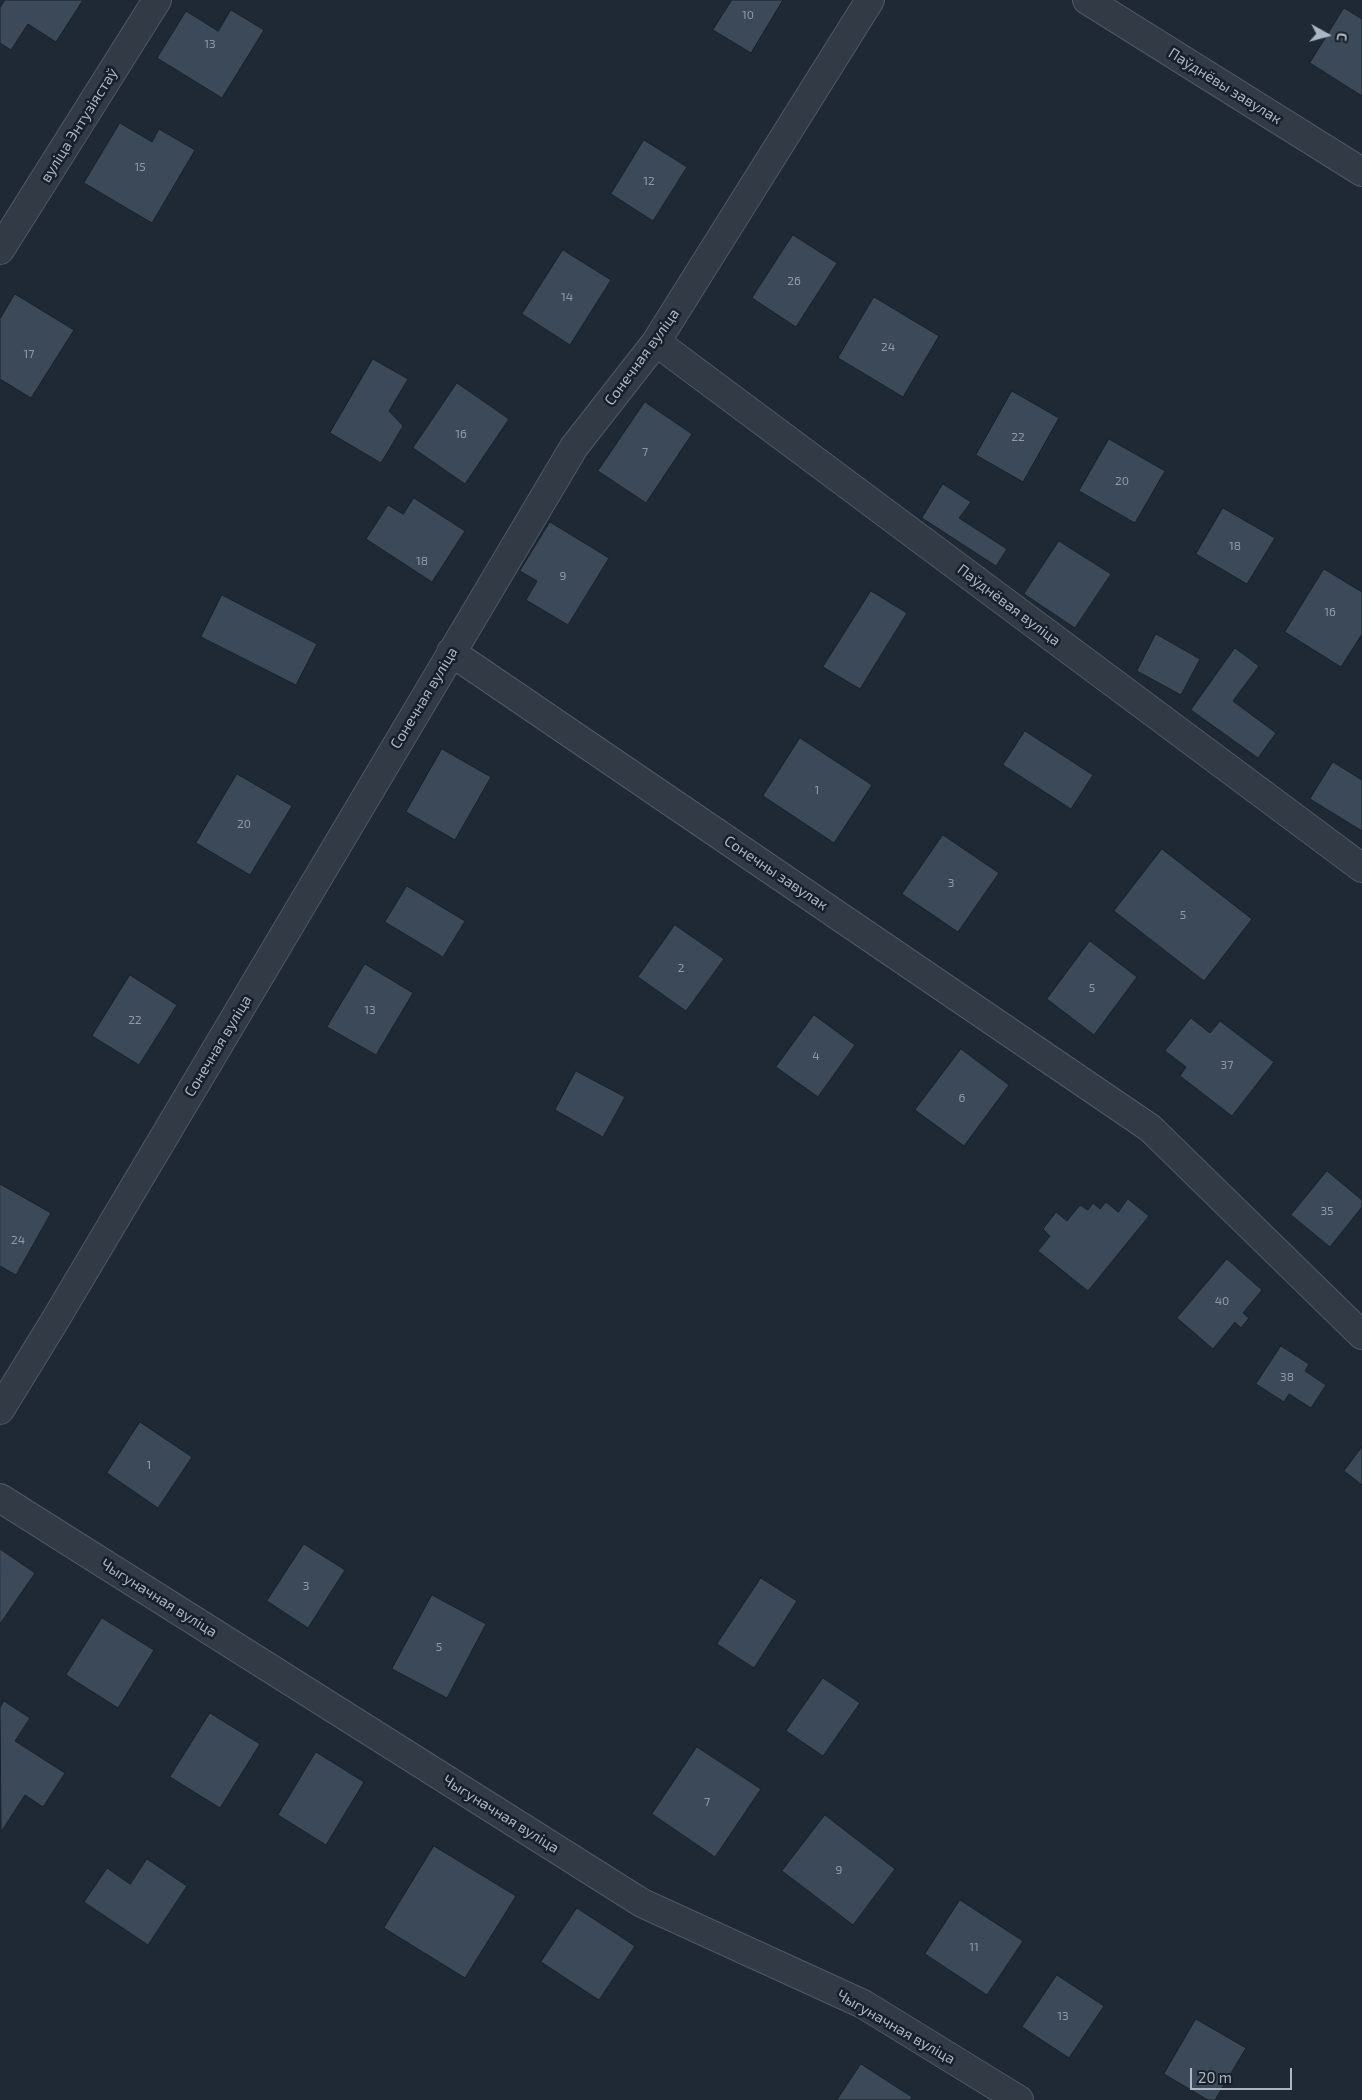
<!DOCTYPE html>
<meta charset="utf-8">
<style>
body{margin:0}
#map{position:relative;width:1362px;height:2100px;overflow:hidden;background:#1e2935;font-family:"Exo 2",sans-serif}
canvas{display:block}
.north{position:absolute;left:1302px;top:10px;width:50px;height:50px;-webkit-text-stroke:4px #17202a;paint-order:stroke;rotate:97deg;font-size:14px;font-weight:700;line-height:20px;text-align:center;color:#abb5c3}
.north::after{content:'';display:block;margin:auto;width:18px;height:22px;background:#abb5c3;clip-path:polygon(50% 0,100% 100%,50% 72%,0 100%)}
.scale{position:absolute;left:1190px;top:2068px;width:102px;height:22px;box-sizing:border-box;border:2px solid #abb5c3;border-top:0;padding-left:6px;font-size:15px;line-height:18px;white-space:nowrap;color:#abb5c3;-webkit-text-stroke:4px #17202a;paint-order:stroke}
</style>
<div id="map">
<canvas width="1362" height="2100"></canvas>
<div class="north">С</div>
<div class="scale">20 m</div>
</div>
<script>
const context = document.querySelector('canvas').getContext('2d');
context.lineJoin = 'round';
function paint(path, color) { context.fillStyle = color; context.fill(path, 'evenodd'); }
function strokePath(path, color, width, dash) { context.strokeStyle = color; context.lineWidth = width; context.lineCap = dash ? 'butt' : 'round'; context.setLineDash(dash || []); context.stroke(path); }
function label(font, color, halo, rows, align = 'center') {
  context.font = font + ' "Exo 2",sans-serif'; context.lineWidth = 5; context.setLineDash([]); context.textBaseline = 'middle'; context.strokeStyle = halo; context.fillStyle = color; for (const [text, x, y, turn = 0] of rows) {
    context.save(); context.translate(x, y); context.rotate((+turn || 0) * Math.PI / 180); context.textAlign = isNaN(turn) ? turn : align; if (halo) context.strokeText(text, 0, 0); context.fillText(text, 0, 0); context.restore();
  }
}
const building = new Path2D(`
 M5 0H83L56 42 28 24 11 50 0 43V8Z
 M732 0H783L751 53 713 30Z
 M1344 8 1362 19V96L1310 63Z
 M231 10 264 30 222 98 157 58 186 11 218 31Z
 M120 123 152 142 159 129 195 150 152 223 84 183Z
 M644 140 687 167 653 221 611 194Z
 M793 235 837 263 796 327 752 298Z
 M563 250 611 280 570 345 522 314Z
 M15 294 74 330 31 398 0 379V319Z
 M874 297 939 336 903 397 838 358Z
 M373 359 408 379 389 411 403 426 381 463 330 433Z
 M457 383 509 419 465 484 413 448Z
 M1012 391 1059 418 1023 482 976 455Z
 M645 402 692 434 646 503 598 471Z
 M1109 439 1165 471 1135 523 1079 491Z
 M943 484 971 502 959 518 1007 549 996 566 922 518Z
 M414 498 465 531 432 582 366 539 388 505 403 514Z
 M1223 508 1275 538 1247 584 1196 554Z
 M550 522 609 558 568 625 526 600 537 581 520 571Z
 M1059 541 1111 574 1075 628 1024 594Z
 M1324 569 1362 592V634L1341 667 1285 632Z
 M871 591 907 613 860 689 823 667Z
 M222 595 317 644 296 685 201 637Z
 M1156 634 1200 659 1181 695 1137 671Z
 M1235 648 1259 666 1233 701 1276 733 1258 758 1191 710Z
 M1025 731 1093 775 1071 809 1003 765Z
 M800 738 872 785 834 843 763 796Z
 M442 749 491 777 455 840 406 812Z
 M1333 762 1362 780V831L1310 799Z
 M237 774 292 806 250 875 196 843Z
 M943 835 999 873 958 932 902 894Z
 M1162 849 1252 919 1204 981 1114 911Z
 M407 886 465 921 443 957 385 922Z
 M675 925 724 959 686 1011 638 977Z
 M1090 941 1137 977 1094 1035 1047 999Z
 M365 964 413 993 376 1055 327 1027Z
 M130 975 177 1005 139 1065 92 1036Z
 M814 1015 855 1045 818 1097 776 1067Z
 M1191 1018 1210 1033 1220 1021 1274 1062 1232 1116 1180 1076 1186 1067 1165 1051Z
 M961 1049 1009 1085 964 1146 915 1110Z
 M576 1071 625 1097 603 1137 555 1110Z
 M1327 1171 1362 1200V1207L1330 1247 1291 1215Z
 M0 1184 51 1213 16 1275 0 1266Z
 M1128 1199 1149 1216 1088 1291 1038 1251 1050 1236 1043 1229 1056 1212 1067 1221 1080 1205 1088 1210 1093 1203 1100 1209 1106 1202 1118 1212Z
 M1227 1259 1262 1290 1243 1313 1249 1318 1241 1328 1235 1322 1213 1349 1177 1318Z
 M1281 1346 1309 1364 1305 1371 1326 1385 1311 1408 1289 1394 1284 1402 1256 1384Z
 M140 1422 192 1457 158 1508 107 1473Z
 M1362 1447V1485L1344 1471Z
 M304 1544 345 1570 308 1628 267 1601Z
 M0 1549 35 1573 0 1624Z
 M761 1578 797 1601 754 1668 717 1644Z
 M432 1595 486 1624 447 1698 392 1669Z
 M102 1618 154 1650 118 1708 66 1675Z
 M823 1678 860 1703 823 1756 786 1731Z
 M4 1701 30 1718 15 1741 65 1773 43 1807 25 1795 1 1832 0 1708Z
 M210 1713 260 1744 220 1808 170 1777Z
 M697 1747 761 1789 715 1857 652 1814Z
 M316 1752 364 1782 326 1845 278 1815Z
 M825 1815 895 1869 853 1925 782 1871Z
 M434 1846 516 1896 465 1978 384 1928Z
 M147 1859 187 1886 148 1945 84 1902 107 1868 130 1884Z
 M960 1900 1023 1941 987 1995 925 1954Z
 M577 1908 635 1946 599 2000 541 1962Z
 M1057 1975 1104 2006 1069 2058 1022 2027Z
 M1196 2019 1246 2048 1215 2100H1208L1164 2074Z
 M861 2064 912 2097 910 2100H837Z`);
const minor = new Path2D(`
 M1087 0 1362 172
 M0 250 157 0
 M656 342 1362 868
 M451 652 1150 1128 1362 1335
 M0 1410 54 1322 574 447 656 342 870 0
 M0 1498 642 1903 863 2004 1019 2100`);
const numberNames = [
 ["10",748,15],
 ["13",210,44],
 ["15",140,167],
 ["12",649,181],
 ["26",794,281],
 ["14",567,297],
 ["24",888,347],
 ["17",29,354],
 ["16",461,434],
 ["22",1018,437],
 ["7",645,452],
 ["20",1122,481],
 ["18",1235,546],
 ["18",422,561],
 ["9",563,576],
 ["16",1330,612],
 ["1",817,790],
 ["20",244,824],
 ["3",951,883],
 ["5",1183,915],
 ["2",681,968],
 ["5",1092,988],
 ["13",370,1010],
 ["22",135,1020],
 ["4",816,1056],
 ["37",1227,1065],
 ["6",962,1098],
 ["35",1327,1211],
 ["24",18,1240],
 ["40",1222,1301],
 ["38",1287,1377],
 ["1",149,1465],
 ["3",306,1586],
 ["5",439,1647],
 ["7",707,1802],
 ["9",839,1870],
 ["11",974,1947],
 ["13",1063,2016]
];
const streetNames = [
 ["Паўднёвы завулак",1225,86,32],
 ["вуліца Энтузіястаў",79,125,-58],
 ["Сонечная вуліца",642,357,-54],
 ["Паўднёвая вуліца",1009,605,37],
 ["Сонечная вуліца",424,698,-59],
 ["Сонечны завулак",776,873,34],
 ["Сонечная вуліца",218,1046,-59],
 ["Чыгуначная вуліца",159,1598,32],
 ["Чыгуначная вуліца",501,1814,32],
 ["Чыгуначная вуліца",896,2027,30]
];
paint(building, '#3c4958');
strokePath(building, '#19222c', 1);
strokePath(minor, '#4f5864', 30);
strokePath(minor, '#323a46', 28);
label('12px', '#8f9aa8', null, numberNames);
label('15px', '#abb5c3', '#17202a', streetNames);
</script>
